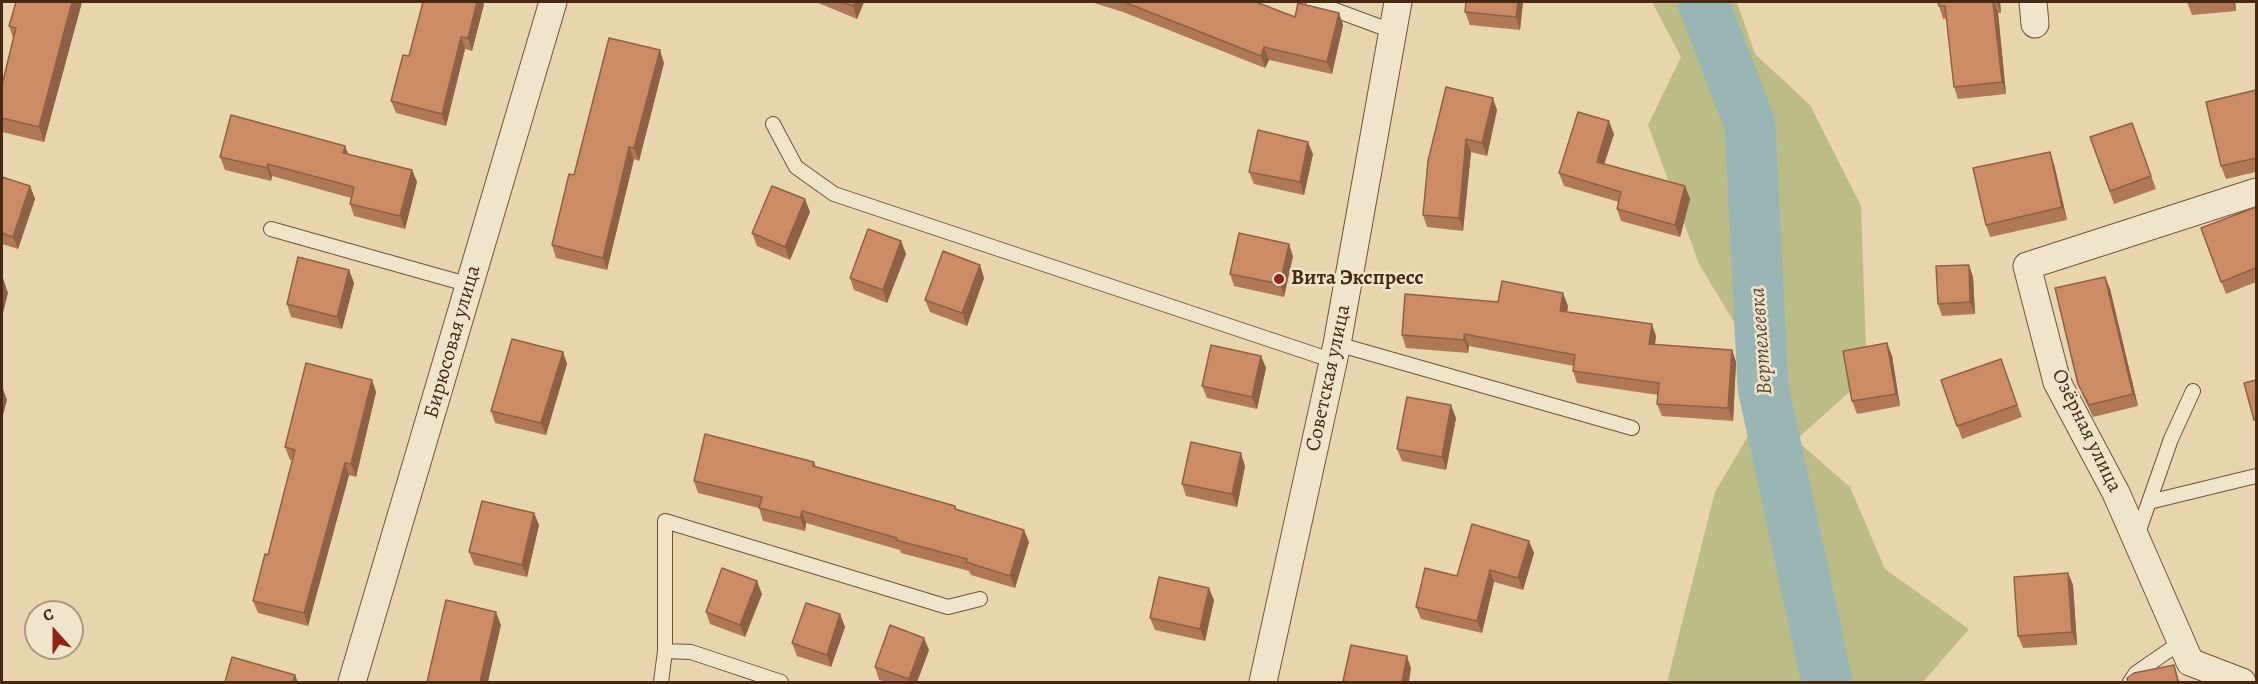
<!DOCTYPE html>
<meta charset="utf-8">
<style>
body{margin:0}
#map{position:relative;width:2258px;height:684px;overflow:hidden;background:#e8d5ae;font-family:Alegreya,serif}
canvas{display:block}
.frame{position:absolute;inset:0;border:3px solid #472812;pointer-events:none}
.north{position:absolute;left:24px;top:600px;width:60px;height:60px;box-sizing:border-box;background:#f0e4ca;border:2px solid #ac9980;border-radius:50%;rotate:339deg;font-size:16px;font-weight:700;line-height:24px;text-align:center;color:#472812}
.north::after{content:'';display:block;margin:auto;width:21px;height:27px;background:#8f2418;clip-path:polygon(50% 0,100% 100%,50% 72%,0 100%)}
</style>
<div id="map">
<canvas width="2258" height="684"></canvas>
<div class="frame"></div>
<div class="north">С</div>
</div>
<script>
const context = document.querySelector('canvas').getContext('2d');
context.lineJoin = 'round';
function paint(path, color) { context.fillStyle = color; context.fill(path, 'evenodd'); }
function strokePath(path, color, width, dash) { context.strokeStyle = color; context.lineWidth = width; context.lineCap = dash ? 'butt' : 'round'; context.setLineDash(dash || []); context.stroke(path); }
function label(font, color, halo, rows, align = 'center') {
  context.font = font + ' Alegreya,serif'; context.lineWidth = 5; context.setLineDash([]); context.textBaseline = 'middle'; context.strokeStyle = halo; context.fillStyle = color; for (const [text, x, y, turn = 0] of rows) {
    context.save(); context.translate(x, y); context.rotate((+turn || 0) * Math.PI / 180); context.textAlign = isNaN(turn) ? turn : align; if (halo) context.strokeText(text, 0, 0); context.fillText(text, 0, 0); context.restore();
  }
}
const green = new Path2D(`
 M1652 2H1737L1755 54 1810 105 1861 206 1867 376 1796 440 1850 487 1885 569 1969 629 1923 682H1667L1715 492 1758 419 1743 337 1699 264 1648 125 1681 57Z`);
const river = new Path2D(`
 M1703 2 1750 124 1763 387 1827 682`);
const lane = new Path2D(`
 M1313 2 1392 31
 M773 124 796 167 834 194 1334 361
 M271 229 470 285
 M1337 344 1632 428
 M2149 502 2256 476
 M2137 536 2171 439 2193 391
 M665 651V521L948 607 980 599
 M661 682 665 651 691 652 781 682
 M2130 682 2136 673 2181 642`);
const street = new Path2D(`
 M2033 2 2035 24
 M352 682 553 2
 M1263 682 1337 344 1398 2
 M2242 682 2190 662 2116 493 2057 382 2027 266 2256 192`);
const wall = new Path2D(`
 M16 2H82L44 142 2 132V85L13 38 9 26Z
 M816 2H864L857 19Z
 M1091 2H1256L1295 17 1339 13 1343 25 1332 74 1269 60 1265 68 1123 12Z
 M1466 2H1523L1520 30 1470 25 1465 12Z
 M1938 2H2000L2001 13H1998L2006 94 1958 99 1954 87 1947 18 1943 19 1939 6Z
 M2187 2H2235L2236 11 2192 15Z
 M484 4 472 51 465 49 446 126 396 113 391 101 409 56Z
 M664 63 639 161 634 159 607 270 556 258 552 245 574 175Z
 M2256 90V172L2226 179 2221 166Z
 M1497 110 1487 156 1471 152 1463 231 1427 227 1423 215 1428 161Z
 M2132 123 2156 189 2114 204 2090 137Z
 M1614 134 1604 164 1685 186 1690 199 1680 237 1621 221 1617 209 1619 202 1564 186 1559 173Z
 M348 154 412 170 417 182 405 229 354 216 350 204 351 198 272 176 271 181 225 170 220 157Z
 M1313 154 1304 195 1254 184 1249 172Z
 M2054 164 2067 220 1990 237 1986 225Z
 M2 177 30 186 35 199 18 249 2 244Z
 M2256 207V282L2226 294 2201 228Z
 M810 212 790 260 757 246 752 233Z
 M901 241 906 254 887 303 854 290 850 278Z
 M1293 256 1284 297 1234 286 1230 274Z
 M980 265 984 278 967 326 930 312 925 300Z
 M1969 265 1973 277 1975 314 1942 316 1938 304Z
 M349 270 354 283 342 329 291 317 287 304Z
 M2105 277 2110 289 2138 406 2093 417 2083 396 2078 384Z
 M1498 302 1568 306 1567 312 1656 336 1655 345 1732 350 1736 362 1733 421 1662 416 1657 404 1658 395 1577 383 1573 371 1574 366 1469 346 1468 353 1406 348 1402 335Z
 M1887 343 1892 356 1900 406 1857 414 1852 401Z
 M563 352 567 364 546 435 495 423 491 411Z
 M1261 356 1266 368 1257 409 1207 398 1202 386Z
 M2001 359 2022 417 1962 439 1941 380Z
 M372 380 376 392 356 477 349 475 308 626 258 613 253 601 268 555 292 460H290L285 447Z
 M1456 418 1446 470 1402 461 1397 449Z
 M814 462 816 467 955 506 956 509 1029 542 1015 588 971 575 969 571 901 553 900 550 806 523 805 531 763 521 759 508 698 493 694 481Z
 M1245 466 1237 507 1186 496 1182 484Z
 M534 513 539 525 527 577 474 565 469 552Z
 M1529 541 1534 553 1523 590 1494 582 1482 633 1421 619 1416 607 1457 576Z
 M2068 573 2073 585 2077 645 2023 648 2018 636Z
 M762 594 745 637 710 624 706 612Z
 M1214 600 1205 641 1155 630 1150 618Z
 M840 614 845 627 831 667 797 656 792 643Z
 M929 650 917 682H887L879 680 875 667Z`);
const shadedWall = new Path2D(`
 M72 2H82L44 142 39 127Z
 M477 2H483L484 4 472 51 468 38Z
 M855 2H864L857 19 853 6Z
 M1518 2H1523L1520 30 1516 17Z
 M1994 2 1998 13 2006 94 2002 82Z
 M1997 2H2000L2001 13Z
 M2232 2H2235L2236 11Z
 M1339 13 1343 25 1332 74 1327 62Z
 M461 37 465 49 446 126 442 114Z
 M1264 47 1269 60 1265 68 1261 56Z
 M660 50 664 63 639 161 634 148Z
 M1493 98 1497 110 1487 156 1482 143Z
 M1609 121 1614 134 1601 174 1597 162Z
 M1466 139 1471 152 1463 231 1459 218Z
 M1308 142 1313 154 1304 195 1300 182Z
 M345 146 350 158 343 153Z
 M629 147 634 159 607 270 603 258Z
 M2050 152 2054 164 2067 220 2062 207Z
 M268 164 272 176 271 181 267 168Z
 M412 170 417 182 405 229 400 216Z
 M30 186 35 199 18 249 13 237Z
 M1685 186 1690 199 1680 237 1675 225Z
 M805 199 810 212 790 260 785 247Z
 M901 241 906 254 887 303 883 290Z
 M1289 244 1293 256 1284 297 1280 284Z
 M980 265 984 278 967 326 962 313Z
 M1969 265 1973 277 1975 314 1970 302Z
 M349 270 354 283 342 329 337 317Z
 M2 275 8 293 2 317Z
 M2105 277 2110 289 2138 406 2133 394Z
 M1563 293 1568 306 1565 323 1560 311Z
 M1652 324 1656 336 1653 357 1649 344Z
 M1464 334 1469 346 1468 353 1464 340Z
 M1887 343 1892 356 1900 406 1896 394Z
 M1732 350 1736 362 1733 421 1728 408Z
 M563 352 567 364 546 435 541 423Z
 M1261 356 1266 368 1257 409 1252 397Z
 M372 380 376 392 356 477 351 464Z
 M2 386 7 400 2 419Z
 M1451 405 1456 418 1446 470 1442 457Z
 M1241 453 1245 466 1237 507 1232 494Z
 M345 463 349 475 308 626 304 613Z
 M802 511 806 523 805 531 800 518Z
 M534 513 539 525 527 577 522 565Z
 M1024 530 1029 542 1015 588 1010 576Z
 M1529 541 1534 553 1523 590 1518 578Z
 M1490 570 1494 582 1482 633 1477 621Z
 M2068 573 2073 585 2077 645 2072 632Z
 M757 581 762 594 745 637 740 625Z
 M1209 588 1214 600 1205 641 1200 629Z
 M496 612 501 625 488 682H480Z
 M840 614 845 627 831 667 827 655Z
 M924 638 929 650 917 682H910L909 679Z
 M1407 656 1411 668 1409 682H1402Z
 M2174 665 2178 677 2179 682H2178Z
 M295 675 298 682H293Z`);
const building = new Path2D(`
 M16 2H72L39 127 2 118V85L16 28 9 26Z
 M423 2H477L468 38 461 37 442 114 391 101 403 55 409 56Z
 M841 2H855L853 6Z
 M1124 2H1256L1295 17 1298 3 1339 13 1327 62 1264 47 1261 56Z
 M1466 2H1518L1516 17 1465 12Z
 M1938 2H1993L2002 82 1954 87 1945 6H1939Z
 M609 38 660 50 634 148 629 147 603 258 552 245 569 174 574 175Z
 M1446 87 1493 98 1482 143 1466 139 1459 218 1423 215 1428 161Z
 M2256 90V158L2221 166 2206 102Z
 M1578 112 1609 121 1597 162 1685 186 1675 225 1617 209 1621 192 1559 173Z
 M231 115 345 146 343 153 412 170 400 216 350 204 354 187 268 164 267 168 220 157Z
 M2132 123 2151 176 2110 191 2090 137Z
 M1258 130 1308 142 1300 182 1249 172Z
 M2050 152 2062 207 1986 225 1973 168Z
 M2 177 30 186 13 237 2 233Z
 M772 186 805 199 785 247 752 233Z
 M2256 207V268L2221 282 2201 228Z
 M868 229 901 241 883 290 850 278Z
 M1239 233 1289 244 1280 284 1230 274Z
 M943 251 980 265 962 313 925 300Z
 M298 257 349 270 337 317 287 304Z
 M1969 265 1970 302 1938 304 1936 266Z
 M2105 277 2133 394 2089 405 2078 384 2055 288Z
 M1502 281 1563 293 1560 311 1652 324 1649 344 1732 350 1728 408 1657 404 1659 383 1573 371 1575 355 1464 334V340L1402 335 1405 294 1498 302Z
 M512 339 563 352 541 423 491 411Z
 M1887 343 1896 394 1852 401 1843 351Z
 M1211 345 1261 356 1252 397 1202 386Z
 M2001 359 2017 405 1957 426 1941 380Z
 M306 363 372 380 351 464 345 463 304 613 253 601 265 554 268 555 295 450 285 447Z
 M2256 380V419L2254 420 2244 383Z
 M1407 397 1451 405 1442 457 1397 449Z
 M705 434 814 462 813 466 955 506V509L1024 530 1010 576 966 562 967 559 896 540 897 538 802 511 800 518 759 508 762 497 694 481Z
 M1191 442 1241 453 1232 494 1182 484Z
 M482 501 534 513 522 565 469 552Z
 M1472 524 1529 541 1518 578 1490 570 1477 621 1416 607 1425 568 1457 576Z
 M722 568 757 581 740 625 706 612Z
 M2068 573 2072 632 2018 636 2014 577Z
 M1159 577 1209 588 1200 629 1150 618Z
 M446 600 496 612 480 682H427Z
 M806 603 840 614 827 655 792 643Z
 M890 625 924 638 909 679 875 667Z
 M1351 645 1407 656 1402 682H1349L1343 681Z
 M232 657 295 675 293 682H225Z
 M2174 665 2178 682H2128L2127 678 2134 673Z`);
const markers = [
 [1279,279,6,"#8f2418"]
];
const poiNames = [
 ["Вита Экспресс",1291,279]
];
const streetNames = [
 ["Бирюсовая улица",453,342,-74],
 ["Советская улица",1329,378,-78],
 ["Озёрная улица",2086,431,64]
];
const waterNames = [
 ["Вертелеевка",1762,341,-94]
];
paint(green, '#bcbc86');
strokePath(river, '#9ab6b4', 51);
strokePath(lane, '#6f5339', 16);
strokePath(street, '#6f5339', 29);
strokePath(lane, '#f0e4ca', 14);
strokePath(street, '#f0e4ca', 27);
paint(wall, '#af7856');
paint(shadedWall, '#8e6146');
paint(building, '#cb8b64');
strokePath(building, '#8e6146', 1.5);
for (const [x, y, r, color] of markers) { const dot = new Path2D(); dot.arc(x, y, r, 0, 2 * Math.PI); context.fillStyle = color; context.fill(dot); strokePath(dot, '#f0e4ca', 2); }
label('bold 21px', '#472812', '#f0e4ca', poiNames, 'left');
label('21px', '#472812', '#f0e4ca', streetNames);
label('italic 22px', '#5c4c3a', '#f0e4ca', waterNames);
</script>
